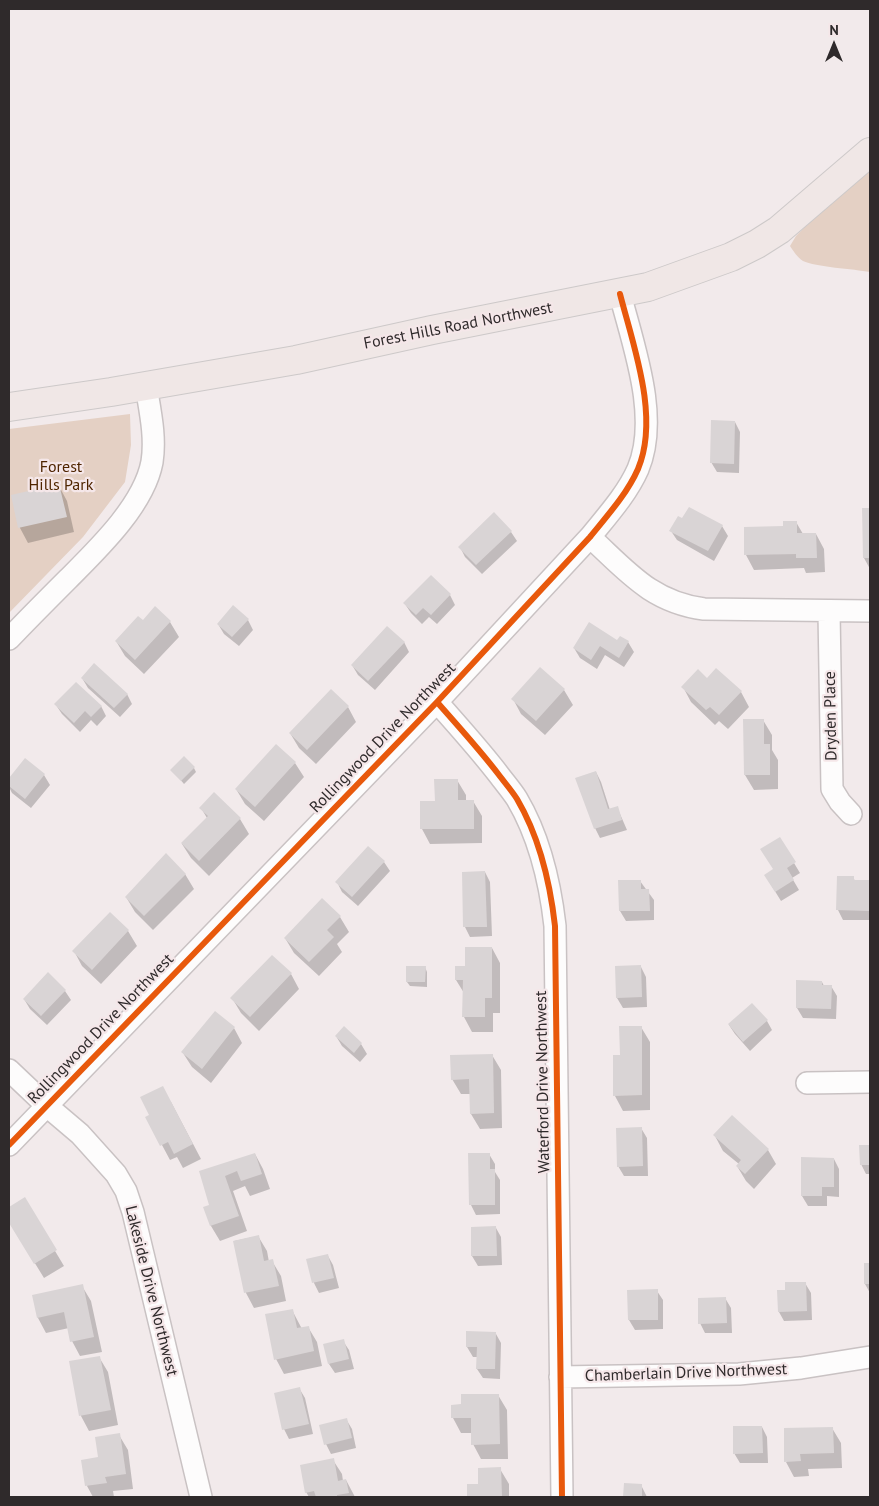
<!DOCTYPE html>
<style>
body{margin:0}
#map{position:relative;width:879px;height:1506px;overflow:hidden;background:#f2eaeb;font-family:"PT Sans",sans-serif}
canvas{display:block}
.frame{position:absolute;inset:0;border:10px solid #2f2a2b;pointer-events:none}
.north{position:absolute;left:809px;top:20px;width:50px;height:50px;-webkit-text-stroke:4px #f5e7e9;paint-order:stroke;rotate:0deg;font-size:14px;font-weight:700;line-height:20px;text-align:center;color:#2f2a2b}
.north::after{content:'';display:block;margin:auto;width:18px;height:22px;background:#2f2a2b;clip-path:polygon(50% 0,100% 100%,50% 72%,0 100%)}
</style>
<div id="map">
<canvas width="879" height="1506"></canvas>
<div class="frame"></div>
<div class="north">N</div>
</div>
<script>
const context = document.querySelector('canvas').getContext('2d');
context.lineJoin = 'round';
function paint(path, color) { context.fillStyle = color; context.fill(path, 'evenodd'); }
function strokePath(path, color, width, dash) { context.strokeStyle = color; context.lineWidth = width; context.lineCap = dash ? 'butt' : 'round'; context.setLineDash(dash || []); context.stroke(path); }
function label(font, color, halo, rows, align = 'center') {
  context.font = font + ' "PT Sans",sans-serif'; context.lineWidth = 4.5; context.setLineDash([]); context.textBaseline = 'middle'; context.strokeStyle = halo; context.fillStyle = color; for (const [text, x, y, turn = 0] of rows) {
    context.save(); context.translate(x, y); context.rotate((+turn || 0) * Math.PI / 180); context.textAlign = isNaN(turn) ? turn : align; if (halo) context.strokeText(text, 0, 0); context.fillText(text, 0, 0); context.restore();
  }
}
const green = new Path2D(`
 M870 166V272C854 269 815 267 803 261 797 257 794 252 790 246L796 236 842 189Z
 M130 414 131 445 125 482 83 537 9 613V429Z`);
const shadow = new Path2D(`
 M735 422 740 432 739 473 717 472 711 462Z
 M59 486 67 501 74 532 28 543 20 528 12 496Z
 M864 510H870V569L864 558Z
 M683 520 722 526 728 536 714 561 677 540 671 531Z
 M796 522 803 534H816L824 549 825 572 806 573 804 568 754 570 746 555 785 528Z
 M511 532 517 541 482 574 465 557 460 547Z
 M450 595 455 605 437 624 429 617 422 624 411 613 405 604Z
 M155 608 170 622 179 637 144 674 125 656 116 641 143 622Z
 M248 620 253 630 239 646 224 634 218 624Z
 M404 642 409 652 375 690 358 675 352 665Z
 M618 642H628L634 652 624 667 605 655 597 669 580 658 574 648Z
 M82 678 127 694 132 704 120 717 88 688Z
 M707 680 741 692 749 707 728 729 719 721 715 725 691 702 683 687Z
 M564 690 573 705 545 735 521 714 513 699Z
 M56 705 101 706 106 716 97 726 91 720 80 732 62 714Z
 M348 707 356 722 316 764 299 748 290 733Z
 M763 720 772 735V750L778 760V789L754 790 745 775Z
 M25 760 44 775 50 785 31 808 12 793 9 787V780Z
 M295 763 304 777 264 821 245 804 236 789Z
 M194 768 196 772 184 784 172 770Z
 M596 772 601 782 610 810 617 807 627 830 600 838 595 828Z
 M457 780 466 795V801H473L482 816V843L430 844 422 829 421 802H436Z
 M214 794 240 819 249 834 209 876 191 858 182 844 207 818 201 808Z
 M384 862 390 871 358 906 342 892 337 882Z
 M794 863 800 873 792 878 799 890 781 901 765 875Z
 M485 872 490 882 492 936 470 937 465 927Z
 M185 874 194 889 153 930 135 912 126 897Z
 M838 877H853L855 881 870 882V920H843L838 910Z
 M640 881 654 900V920L626 921 620 911Z
 M110 913 128 931 137 946 101 984 82 966 74 951Z
 M340 917 349 932 337 944 342 952 319 976 294 953 285 938Z
 M492 948 500 963V1013H493V1032H472L464 1017V993L456 980 466 968Z
 M425 967 427 972V987L410 986 407 982Z
 M641 967 646 977 647 1007 623 1008 617 998Z
 M291 974 299 989 259 1031 241 1013 232 998Z
 M797 981 822 982 824 986H831L837 996 836 1019 803 1018 797 1008Z
 M65 991 71 1000 47 1025 30 1009 24 999Z
 M767 1021 772 1030 750 1051 735 1034 729 1025Z
 M641 1027 650 1042V1110L623 1111 615 1096 614 1056H621Z
 M234 1028 242 1043 211 1083 192 1067 183 1053Z
 M344 1028 361 1044 367 1054 360 1062 342 1046 336 1036Z
 M492 1055 501 1070 502 1128 480 1129 471 1114V1094H461L452 1079Z
 M171 1102 201 1159 183 1168 177 1157 170 1160 147 1117Z
 M641 1128 647 1138 648 1176H624L618 1166Z
 M715 1136 768 1150 776 1164 754 1189 746 1181 737 1166 739 1164 723 1151Z
 M861 1146H870V1174H866L861 1164Z
 M255 1154 263 1169 270 1189 250 1196 245 1186 233 1191 247 1231 220 1241 211 1226 205 1208 211 1206 201 1172Z
 M470 1154H489L495 1164V1172L500 1180V1214L476 1215 471 1205Z
 M834 1159 839 1169V1197L827 1196V1206H808L802 1196Z
 M24 1199 64 1266 44 1278 9 1221V1209Z
 M472 1228H496L501 1237 502 1265 478 1266 472 1256Z
 M258 1236 267 1251 269 1262 272 1261 281 1276 286 1301 254 1308 246 1293 234 1241Z
 M328 1256 333 1265 339 1288 319 1293 314 1283 308 1260Z
 M866 1264H870V1293L865 1284Z
 M805 1283 811 1293 812 1320 784 1321 779 1312 786 1291Z
 M82 1286 91 1301 102 1352 80 1356 72 1341 69 1328 46 1333 38 1318 33 1296Z
 M657 1291 663 1300V1329L635 1330 629 1320Z
 M725 1298 731 1308 732 1333H705L700 1323Z
 M292 1310 302 1329 308 1327 317 1342 322 1366 284 1374 276 1359Z
 M496 1334 501 1343 500 1379 483 1378 477 1369 478 1357H473L467 1347Z
 M343 1341 349 1350 354 1369 335 1373 329 1364Z
 M99 1357 108 1372 118 1425 89 1431 81 1416 70 1362Z
 M299 1388 305 1398 313 1434 289 1439 284 1429Z
 M498 1395 507 1410 508 1459H481L473 1444 472 1433H461L453 1418 462 1405Z
 M346 1419 352 1429 356 1448 331 1454 326 1444Z
 M762 1427 767 1437 768 1463H740L734 1453Z
 M832 1428 841 1443 842 1468 808 1469 809 1476 794 1477 786 1462Z
 M119 1435 128 1450 133 1489 113 1491 114 1497H93L87 1486 99 1458Z
 M333 1460 342 1474 343 1481 346 1480 355 1497H309L306 1492Z
 M500 1469 509 1484V1497H468V1485H479Z
 M625 1484 641 1485 647 1497H624Z`);
const building = new Path2D(`
 M711 420 735 421 734 464 710 463Z
 M59 484 67 517 18 528 11 495Z
 M689 507 723 525 708 551 669 531 678 516 682 518Z
 M862 508H870V558H863Z
 M494 512 512 531 476 565 458 547Z
 M783 521H797V533H816L817 558H796V554L744 555V527L783 526Z
 M431 575 451 594 431 615 423 608 416 615 403 603Z
 M233 605 249 619 232 637 217 624Z
 M155 606 171 621 135 660 115 641 138 616 143 620Z
 M589 622 617 640 620 636 629 641 619 658 600 646 591 660 573 648Z
 M387 626 405 642 368 681 351 665Z
 M94 663 128 694 114 708 81 678Z
 M540 667 565 689 536 721 511 699Z
 M716 668 742 691 719 715 710 707 706 710 681 687 698 669 707 678Z
 M76 682 102 706 91 717 85 711 74 723 54 704Z
 M331 689 349 706 307 750 289 733Z
 M743 719H764V744H770V775H744Z
 M276 744 296 762 255 807 235 789Z
 M184 756 195 767 181 781 170 770Z
 M25 758 45 774 25 799 9 786V778Z
 M596 771 608 809 618 806 622 820 594 829 575 778Z
 M434 779H458V800H474V829H420V801H435Z
 M214 792 241 818 199 861 181 843 208 816 199 808Z
 M780 837 796 862 787 868 794 880 775 892 764 875 773 869 760 849Z
 M368 846 385 861 352 897 335 882Z
 M166 853 186 874 144 916 125 897Z
 M485 871 487 927H463L462 872Z
 M837 876H854V880H870V911L836 910Z
 M618 880H641V889H649L650 911H619Z
 M322 898 341 916 327 930 334 937 309 962 284 938Z
 M110 912 129 930 92 970 72 951Z
 M465 947H492V998H485V1017H462L463 980H455V966H465Z
 M272 955 292 973 250 1017 230 998Z
 M641 965 642 997 616 998 615 966Z
 M406 966H426L425 982H406Z
 M48 972 66 990 41 1016 23 999Z
 M796 980 822 981V985H832L831 1009 796 1008Z
 M752 1003 768 1020 743 1042 728 1024Z
 M215 1011 235 1027 202 1069 181 1052Z
 M344 1026 362 1043 354 1053 335 1036Z
 M619 1026H642V1095L613 1096V1055H620Z
 M493 1054 494 1113 470 1114 469 1079 451 1080 450 1055Z
 M163 1086 193 1144 174 1154 168 1142 160 1146 145 1117 149 1115 140 1097Z
 M732 1115 769 1149 745 1174 736 1166 741 1160 713 1135Z
 M642 1127 643 1166 617 1167 616 1128Z
 M859 1145H870V1165H860Z
 M255 1153 262 1174 241 1181 237 1171 225 1176 239 1216 210 1226 203 1207 209 1205 199 1171Z
 M468 1153H490V1169H495V1205H469Z
 M801 1157 834 1158V1187H822V1196H801Z
 M25 1197 57 1250 34 1264 9 1223V1207Z
 M496 1226 497 1256H471V1227Z
 M259 1235 264 1261 273 1259 279 1286 244 1293 233 1241Z
 M328 1254 334 1278 312 1283 306 1259Z
 M864 1263H870V1284H864Z
 M785 1282H806L807 1311 778 1312 777 1290H785Z
 M83 1284 94 1337 70 1342 64 1312 37 1318 32 1295Z
 M658 1289V1320H628L627 1290Z
 M726 1297 727 1323 698 1324V1298Z
 M293 1309 297 1328 309 1326 314 1351 274 1360 265 1314Z
 M466 1331 496 1332 495 1369H476L477 1347H466Z
 M344 1339 349 1359 328 1364 323 1344Z
 M100 1356 111 1410 79 1416 69 1361Z
 M300 1387 309 1424 282 1430 274 1393Z
 M461 1394H499L500 1444 471 1445V1418H451V1405L461 1404Z
 M347 1418 352 1438 324 1445 319 1425Z
 M733 1426H762L763 1453 733 1454Z
 M833 1427 834 1453 800 1454 801 1461 784 1462V1428Z
 M120 1433 126 1474 105 1477 107 1483 85 1486 81 1460 98 1457 95 1437Z
 M334 1458 338 1481 346 1479 349 1493 337 1495V1497H316L314 1491 305 1493 300 1465Z
 M501 1467 502 1497H467V1484H478V1468Z
 M624 1483 642 1484V1497H623Z`);
const minor = new Path2D(`
 M590 537C627 571 651 602 704 609L870 611
 M829 612 832 789 840 802 851 814
 M9 639C28 619 48 599 68 579 98 549 144 505 152 462 156 437 150 411 146 386
 M437 702C458 726 480 750 499 775 505 783 512 791 517 799 540 838 550 882 555 926L562 1497
 M9 1070 47 1106 80 1134 116 1174 126 1191 133 1212 201 1497
 M807 1083 870 1082
 M9 1145 437 702 590 537C607 516 627 494 638 469 660 417 633 345 620 294
 M560 1377 739 1374 801 1368 870 1357`);
const major = new Path2D(`
 M9 407 111 392 296 360 432 330 648 287 731 257 757 244 779 230 870 152`);
const cycleway = new Path2D(`
 M437 702C458 726 480 750 499 775 505 783 512 791 517 799 540 838 550 882 555 926L562 1497
 M9 1145 437 702 590 537C607 516 627 494 638 469 660 417 633 345 620 294`);
const streetNames = [
 ["Forest Hills Road Northwest",458,326,-11],
 ["Dryden Place",831,716,-91],
 ["Rollingwood Drive Northwest",383,738,-46],
 ["Rollingwood Drive Northwest",101,1029,-46],
 ["Waterford Drive Northwest",543,1082,-91],
 ["Lakeside Drive Northwest",151,1291,76],
 ["Chamberlain Drive Northwest",686,1373,-2]
];
const parkNames = [
 ["Forest",61,467],
 ["Hills Park",61,485]
];
paint(green, '#e4d0c4');
paint(shadow, '#0003');
paint(building, '#d9d4d5');
strokePath(minor, '#c9c2c3', 24);
strokePath(major, '#cdc9c9', 30);
strokePath(minor, '#fdfcfc', 21);
strokePath(major, '#f0e7e6', 28);
strokePath(cycleway, '#e8590c', 6);
label('16px', '#2f2a2b', '#f5e7e9', streetNames);
label('16px', '#4f2500', '#f5e7e9', parkNames);
</script>
